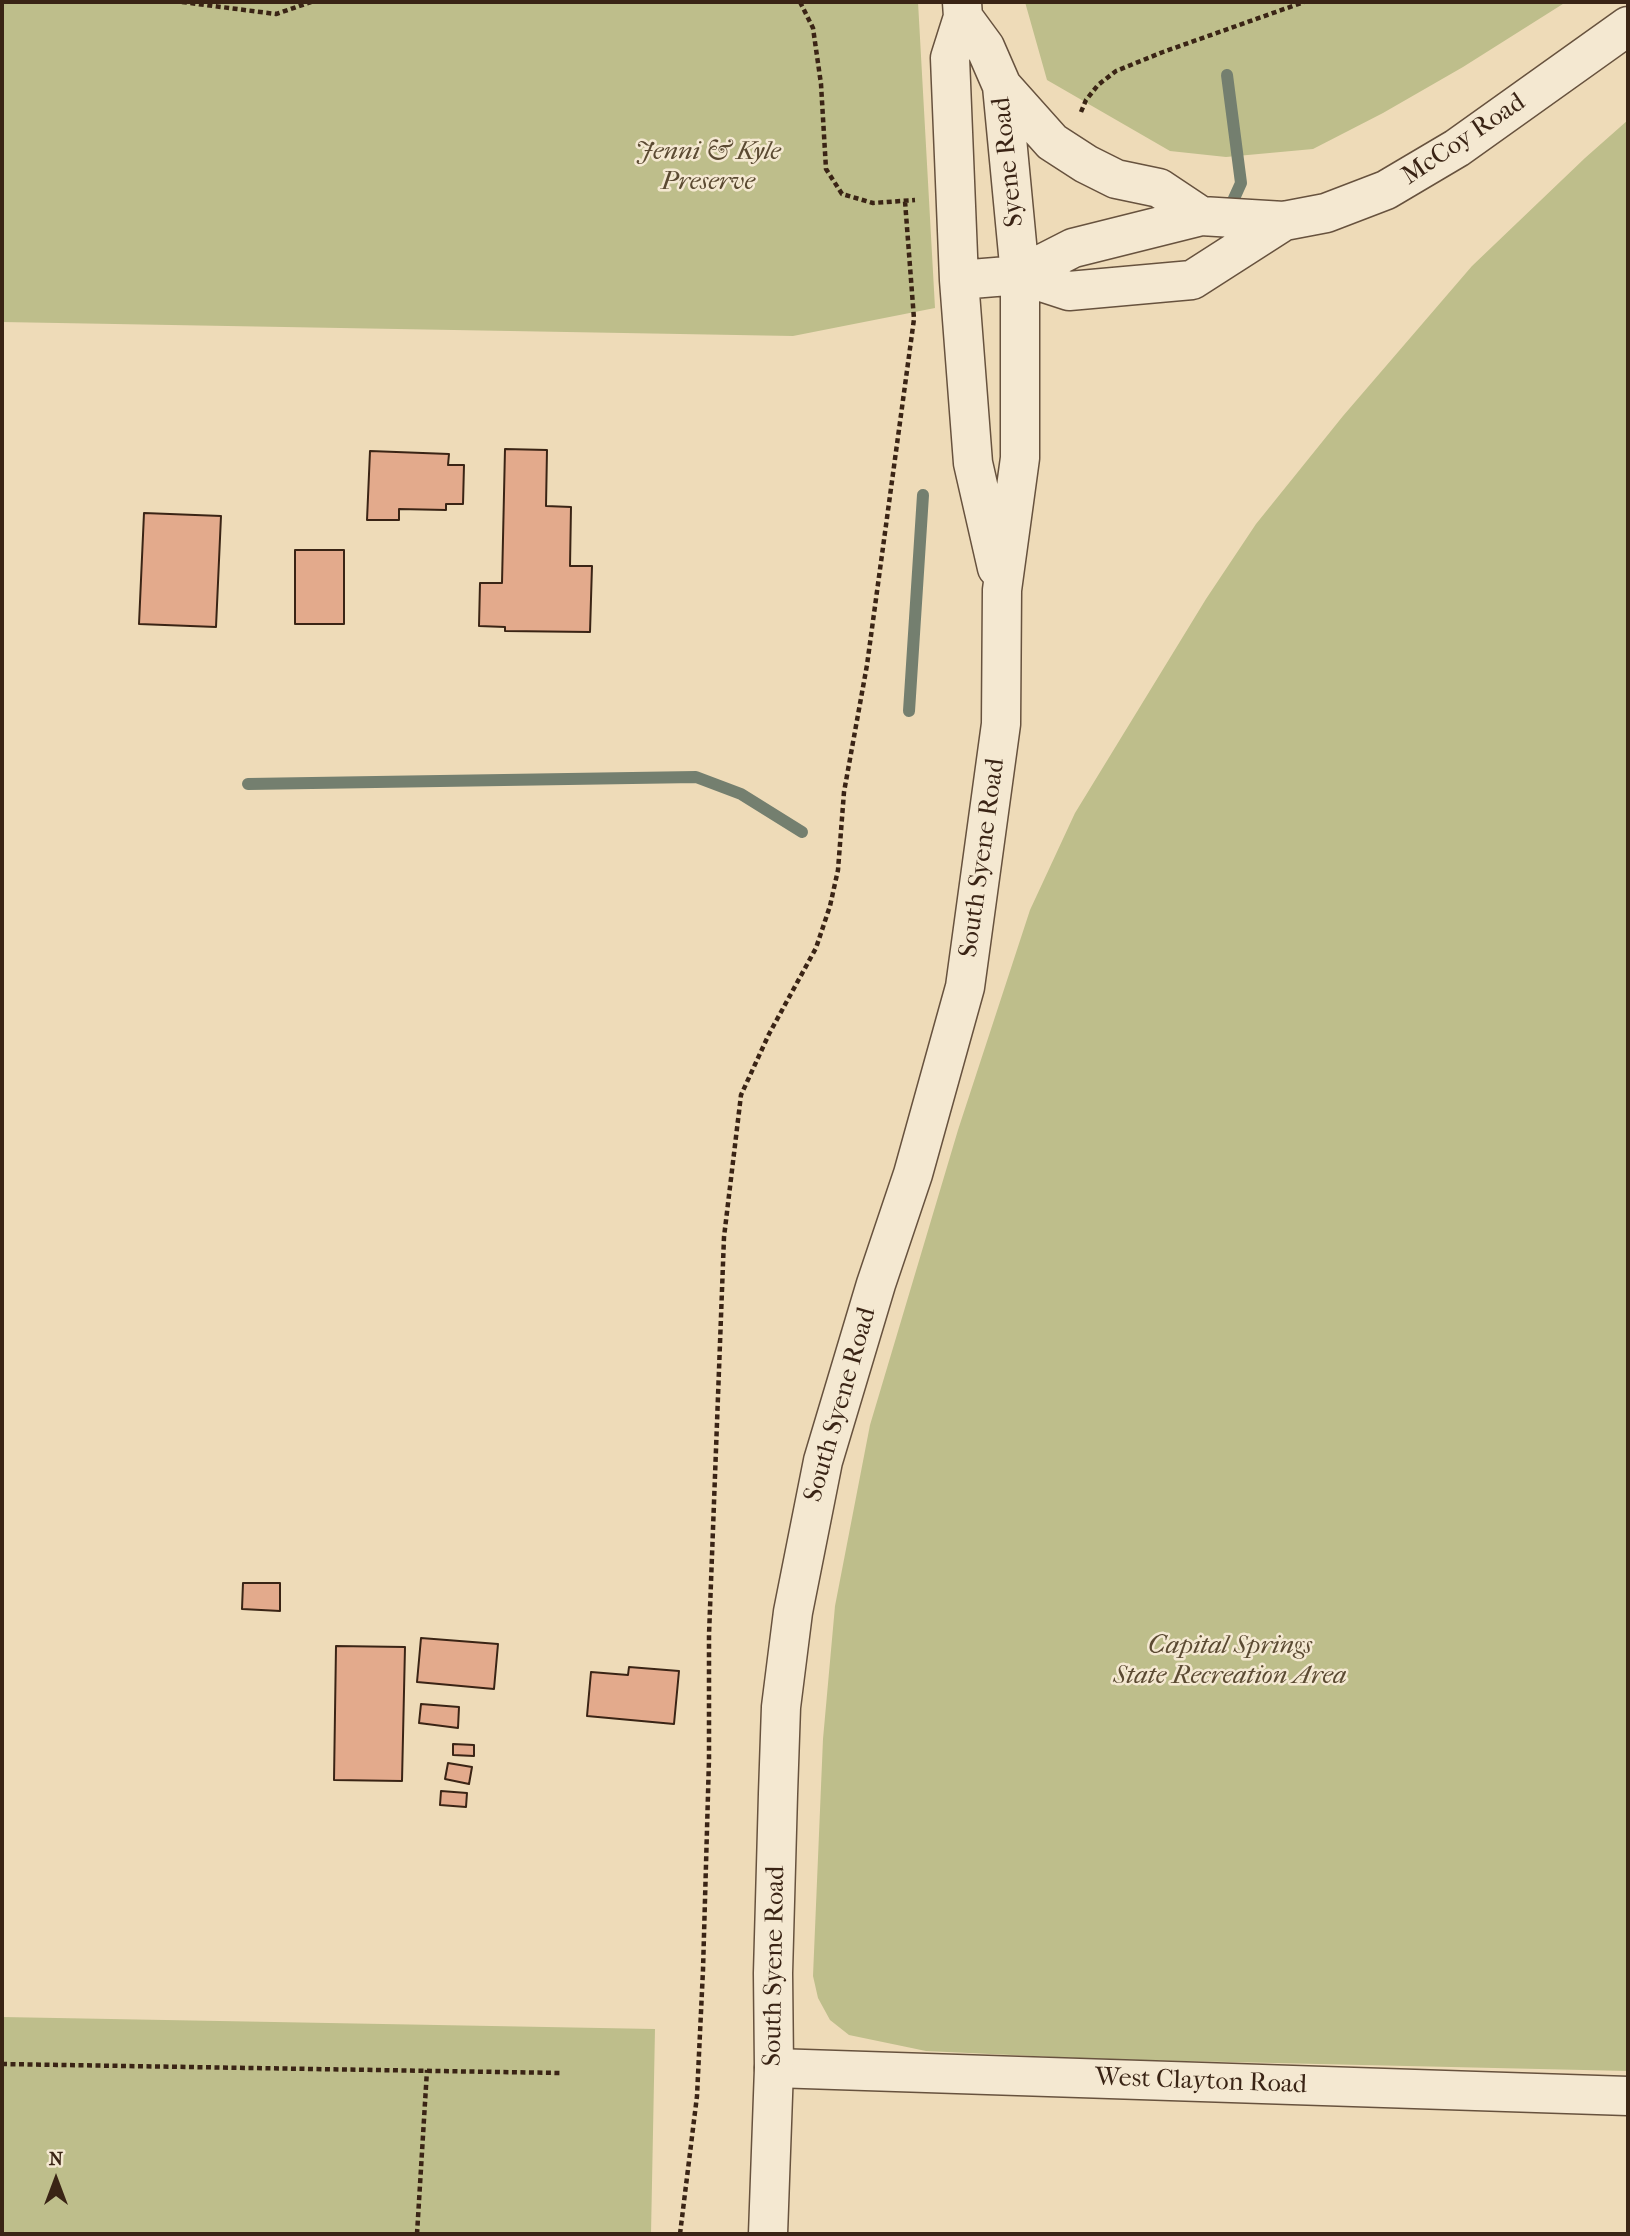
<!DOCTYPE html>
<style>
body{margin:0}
#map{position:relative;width:1630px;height:2236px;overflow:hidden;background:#eedbb8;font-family:"IM FELL French Canon",serif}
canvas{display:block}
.frame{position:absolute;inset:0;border:4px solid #3a2415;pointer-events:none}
.north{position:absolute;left:21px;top:2145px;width:70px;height:70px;-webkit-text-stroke:5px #f4e8d1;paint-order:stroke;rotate:0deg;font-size:19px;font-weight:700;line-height:28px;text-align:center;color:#3a2415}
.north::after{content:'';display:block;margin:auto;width:24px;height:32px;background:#3a2415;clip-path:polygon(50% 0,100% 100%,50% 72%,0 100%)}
</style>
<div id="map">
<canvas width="1630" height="2236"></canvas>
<div class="frame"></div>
<div class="north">N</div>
</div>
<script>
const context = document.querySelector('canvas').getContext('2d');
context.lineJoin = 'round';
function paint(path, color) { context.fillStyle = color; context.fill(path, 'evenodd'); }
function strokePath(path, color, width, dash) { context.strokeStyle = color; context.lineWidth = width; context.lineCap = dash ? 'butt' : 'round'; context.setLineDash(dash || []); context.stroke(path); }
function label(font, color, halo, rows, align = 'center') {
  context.font = font + ' "IM FELL French Canon",serif'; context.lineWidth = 5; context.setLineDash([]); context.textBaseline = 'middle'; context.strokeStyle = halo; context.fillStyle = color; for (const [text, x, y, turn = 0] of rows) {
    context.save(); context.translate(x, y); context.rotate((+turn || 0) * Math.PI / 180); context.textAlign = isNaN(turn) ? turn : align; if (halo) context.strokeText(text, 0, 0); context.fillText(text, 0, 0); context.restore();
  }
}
const green = new Path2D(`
 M2 2H918L935 308 793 336 2 322Z
 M1025 2H1566L1463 67 1383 113 1313 149 1226 157 1170 151 1047 80Z
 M1628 120V2071L1097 2059 926 2051 849 2035 830 2020 818 1998 813 1976 823 1739 835 1606 870 1425 958 1130 1030 910 1075 813 1206 599 1256 524 1343 416 1472 266 1585 158Z
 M2 2017 655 2029 651 2234H2Z`);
const stream = new Path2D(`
 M1227 214 1241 183 1227 75
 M909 711 923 495
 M248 784 696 777 741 794 802 832`);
const building = new Path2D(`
 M505 449 547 450 546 506 571 507 570 566H592L590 632 505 631V627L479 626 480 583H502Z
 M370 451 449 454 448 465H464L463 504H446V510L399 509V520H367Z
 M144 513 221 516 216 627 139 624Z
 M295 550H344V624H295Z
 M243 1583H280V1611L242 1609Z
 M421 1638 498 1644 494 1689 417 1682Z
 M336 1646 405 1647 402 1781 334 1780Z
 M629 1667 679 1671 674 1724 587 1716 591 1672 628 1675Z
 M421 1704 459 1707 458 1728 419 1723Z
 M453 1744 474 1745V1756L453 1755Z
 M448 1763 472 1767 469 1784 445 1779Z
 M441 1791 467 1793 466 1807 440 1805Z`);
const path = new Path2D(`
 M182 2 276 14 311 2
 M800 2 813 28 821 84 826 169 842 194 873 203 915 200
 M1081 112 1086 100 1098 85 1116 71 1163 52 1304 2
 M2 2064 562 2073
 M417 2234 427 2070
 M680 2234 697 2096 703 1970 709 1759V1635L724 1237 741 1095 769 1034 816 948 830 906 838 870 844 792 867 665 914 319 905 201`);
const minor = new Path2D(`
 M774 2068 1628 2096`);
const tertiary = new Path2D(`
 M962 2 963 17 950 58 959 280 973 463 997 568
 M1002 86 1052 142 1086 164 1116 179 1159 188 1201 216
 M1020 275 1069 291 1192 280 1284 221
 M959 280 1020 275 1073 248 1201 216 1284 221 1326 213 1386 190 1457 148 1628 26
 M768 2234 774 2068 773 1973 778 1794 781 1707 793 1612 823 1461 876 1284 913 1174 965 987 1001 724 1002 590 1020 458V275L1002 86 985 47 963 17`);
const streetNames = [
 ["McCoy Road",1464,140,-34],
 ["Syene Road",1009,162,-96],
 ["South Syene Road",983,858,-82],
 ["South Syene Road",841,1405,-74],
 ["South Syene Road",775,1966,-89],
 ["West Clayton Road",1201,2082,2]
];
const parkNames = [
 ["Jenni & Kyle",708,153],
 ["Preserve",708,183],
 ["Capital Springs",1230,1647],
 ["State Recreation Area",1230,1677]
];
paint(green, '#bebe8b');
strokePath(stream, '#747f6f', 12);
paint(building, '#e3aa8c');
strokePath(building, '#3a2415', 2);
strokePath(minor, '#67523e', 41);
strokePath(tertiary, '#67523e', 41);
strokePath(path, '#3a2415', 4.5, [5, 3.5]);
strokePath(minor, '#f4e8d1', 38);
strokePath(tertiary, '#f4e8d1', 38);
label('26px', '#3a2415', '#f4e8d1', streetNames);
label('italic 26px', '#5b4a32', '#f4e8d1', parkNames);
</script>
